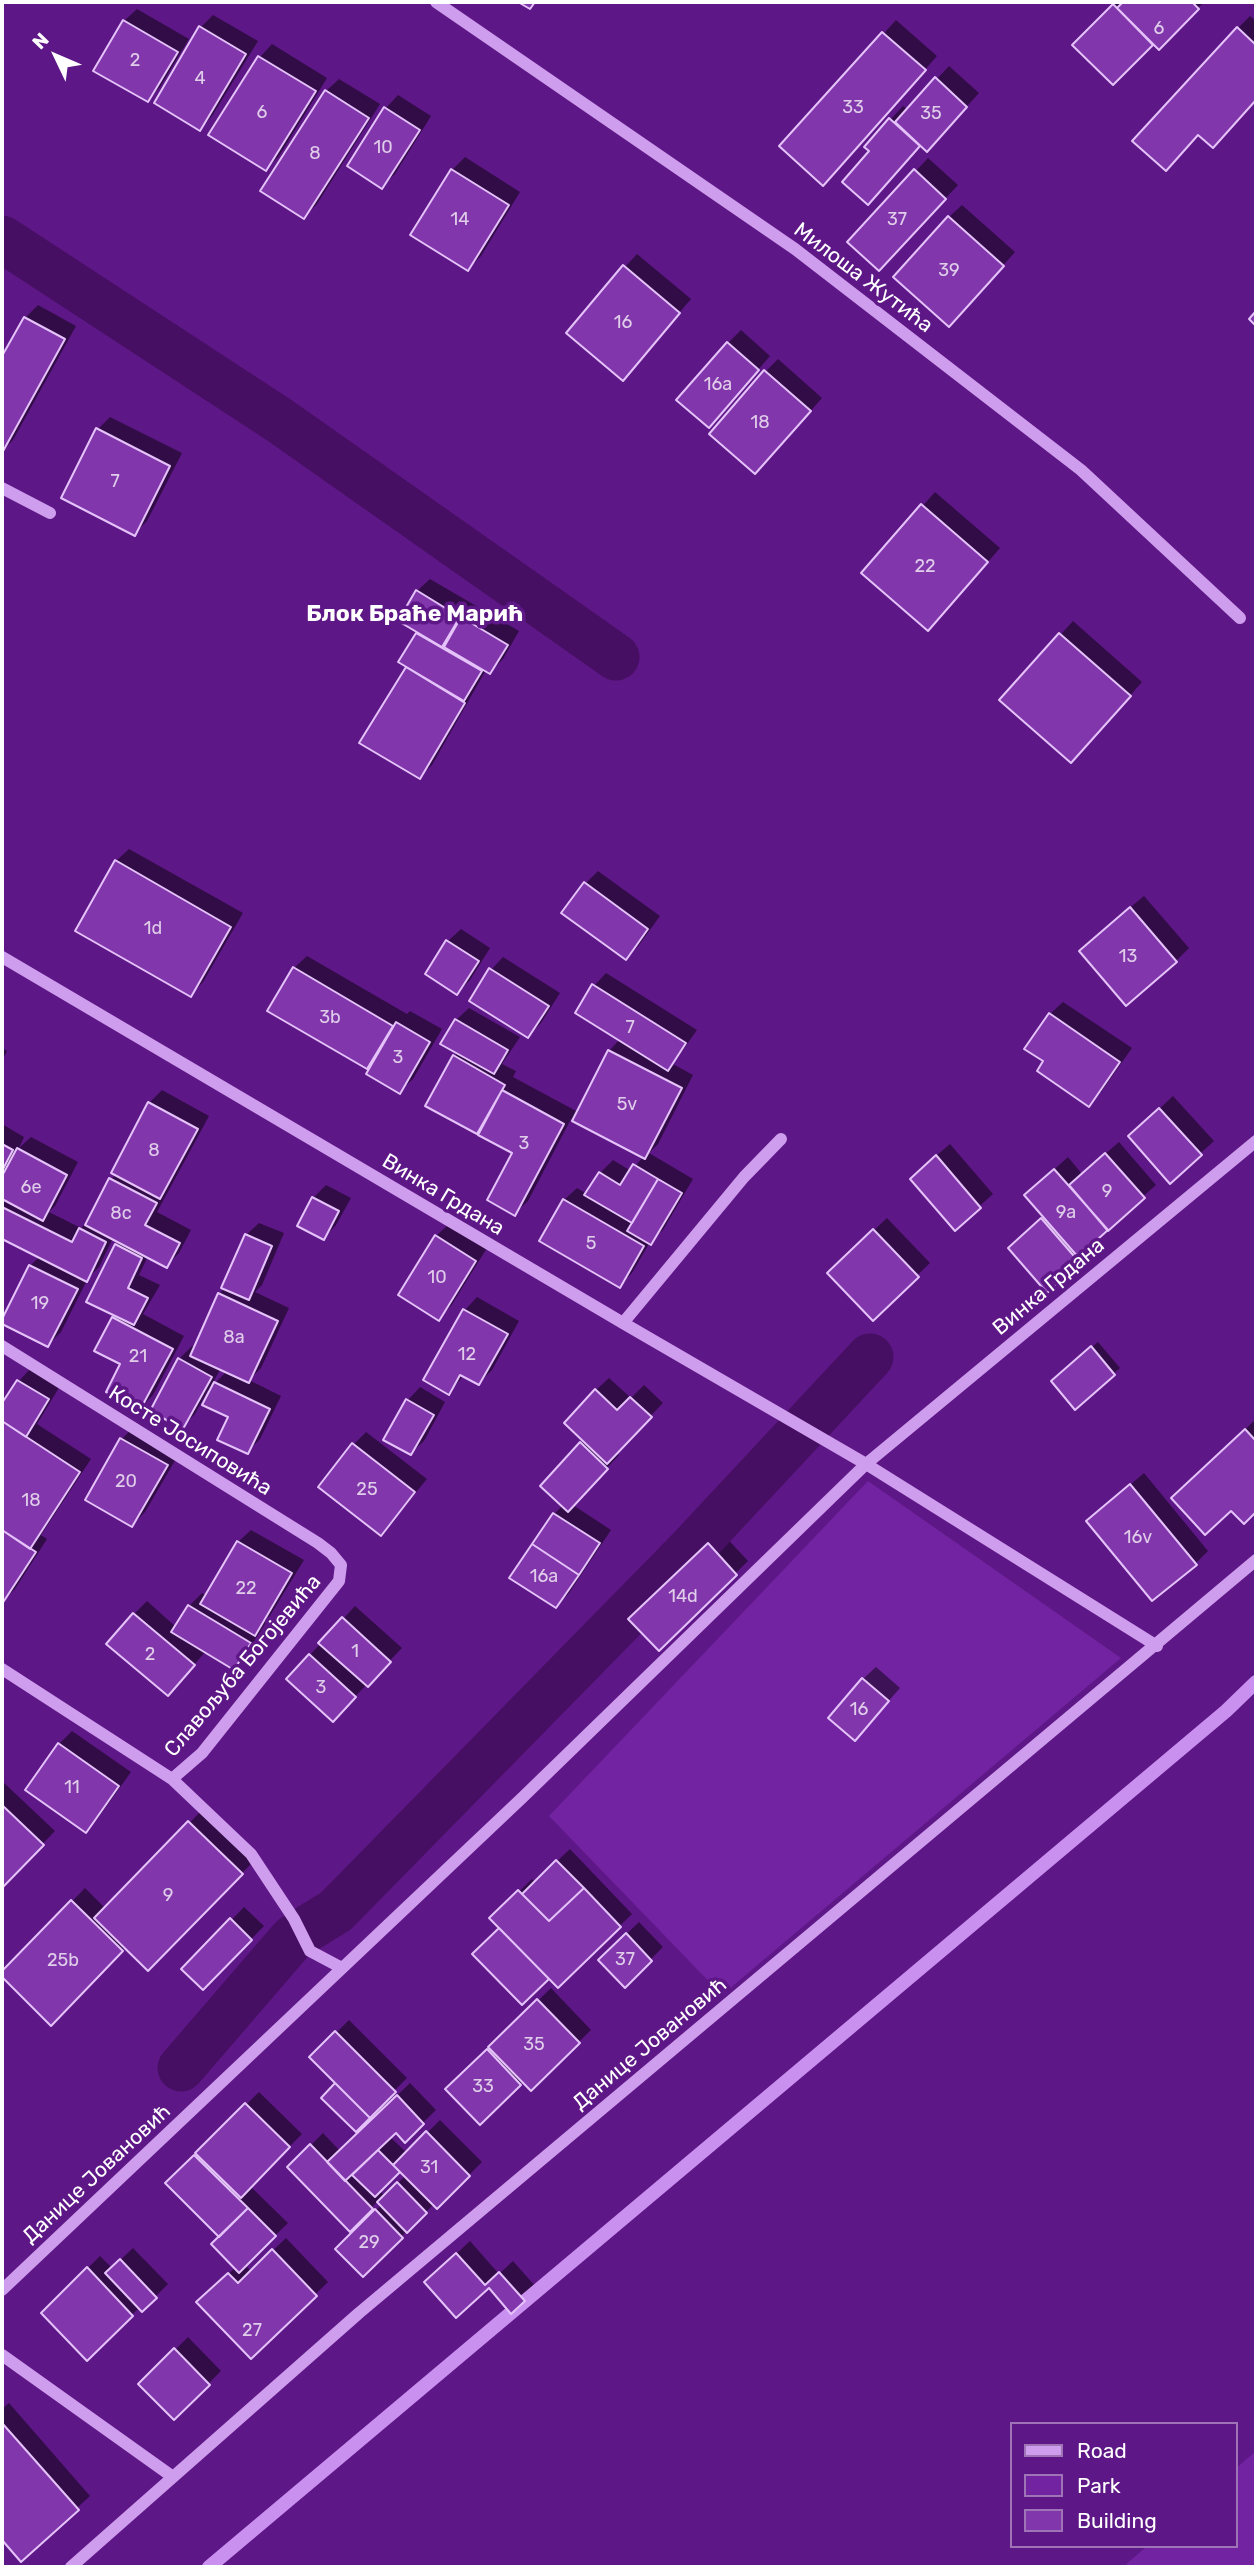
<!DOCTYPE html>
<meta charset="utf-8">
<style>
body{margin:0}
#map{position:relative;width:1258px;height:2569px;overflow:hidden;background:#5e1786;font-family:Rubik,sans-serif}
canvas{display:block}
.frame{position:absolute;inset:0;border:4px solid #fff;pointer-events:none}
.legend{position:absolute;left:1010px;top:2422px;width:228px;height:126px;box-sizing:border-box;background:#5e1786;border:2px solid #9e74b6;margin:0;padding:9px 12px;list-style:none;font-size:21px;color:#fff}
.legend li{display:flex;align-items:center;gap:14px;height:35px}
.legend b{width:35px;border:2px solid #9e74b6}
.north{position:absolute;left:21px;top:21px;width:70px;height:70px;-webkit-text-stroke:5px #5e1786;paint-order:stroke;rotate:314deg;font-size:19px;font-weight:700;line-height:28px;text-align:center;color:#fff}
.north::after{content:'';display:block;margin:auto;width:24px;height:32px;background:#fff;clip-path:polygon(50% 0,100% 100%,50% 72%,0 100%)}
</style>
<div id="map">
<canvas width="1258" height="2569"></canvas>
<div class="frame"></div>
<ul class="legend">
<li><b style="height:9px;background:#cf9ded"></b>Road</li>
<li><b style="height:19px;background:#7223a1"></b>Park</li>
<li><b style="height:19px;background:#8137ab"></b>Building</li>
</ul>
<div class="north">N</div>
</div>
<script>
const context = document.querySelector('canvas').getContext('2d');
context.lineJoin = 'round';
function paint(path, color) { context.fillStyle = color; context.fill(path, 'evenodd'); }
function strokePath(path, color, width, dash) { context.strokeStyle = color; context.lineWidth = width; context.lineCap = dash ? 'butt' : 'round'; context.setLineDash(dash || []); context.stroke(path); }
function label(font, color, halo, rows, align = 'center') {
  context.font = font + ' Rubik,sans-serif'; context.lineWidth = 7; context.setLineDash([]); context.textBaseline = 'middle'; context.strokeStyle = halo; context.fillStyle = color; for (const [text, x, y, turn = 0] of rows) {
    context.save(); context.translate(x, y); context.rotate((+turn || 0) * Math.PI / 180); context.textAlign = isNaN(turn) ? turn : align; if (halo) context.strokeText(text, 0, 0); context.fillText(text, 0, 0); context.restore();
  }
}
const green = new Path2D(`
 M868 1481 1121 1658 722 1995 549 1816Z
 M1256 2451V2567H1123L1147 2546H1235V2469Z`);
const shadow = new Path2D(`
 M1117 2H1204L1159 47 1153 42 1113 82 1075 45Z
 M137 9 189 39 160 87 147 100 124 21Z
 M213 15 258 41 212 116 200 129V28Z
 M1250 16 1256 21V99L1225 133H1199L1238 28Z
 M896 20 937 56 836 171 782 146Z
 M272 44 327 78 279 156 266 169 211 135 260 57Z
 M949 66 979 93 939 137 921 144 881 190 872 151 866 146 903 106 908 110Z
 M339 79 380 104 317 204 304 217 326 91Z
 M398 95 431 116 395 174 382 186 349 165 386 108Z
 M465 157 520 192 481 256 468 269 452 170Z
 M928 158 958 185 892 256 850 242Z
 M962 205 1015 252 962 312 949 217Z
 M637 254 691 299 623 378 625 267Z
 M38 305 76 326 13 440 2 451V359L25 318Z
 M741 330 770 356 721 413 728 343Z
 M778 359 822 398 768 459 765 372Z
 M110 417 182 453 147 521 134 534 98 429Z
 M935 492 1000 548 941 616 863 573Z
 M430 579 519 631 503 659 490 672 486 670 432 765 419 777 361 742 408 666 420 631 417 591Z
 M1073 621 1142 682 1084 748 1002 699Z
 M129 849 243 913 203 982 191 995 116 861Z
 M598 871 660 916 639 945 626 958 585 884Z
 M1144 896 1189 948 1176 961 1094 938Z
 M461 929 490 948 470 980 457 993 448 941Z
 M307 956 407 1014 410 1011 442 1029 413 1079 400 1091 371 1069 270 1010 294 968Z
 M503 957 560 993 541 1023 528 1036 491 970Z
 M606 973 697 1030 673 1064 693 1075 658 1144 649 1153 693 1179 663 1230 650 1242 632 1273 619 1286 564 1200 577 1188 587 1194 600 1173 613 1160 631 1171 644 1156 571 1119 528 1201 515 1213 514 1152 484 1124 476 1132 454 1057 458 1052 456 1020 469 1008 520 1037 502 1064 516 1071 513 1077 578 1112 609 1051 620 1039 594 986Z
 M1063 1002 1132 1048 1101 1092 1089 1105 1046 1061 1050 1014Z
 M2 1048 7 1051 2 1061Z
 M162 1090 209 1116 157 1212 191 1230 179 1253 166 1266 148 1256 139 1275 160 1285 143 1314 184 1336 153 1395 140 1408 123 1363 113 1318 116 1315V1245L120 1242 113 1238 99 1267 88 1278 61 1332 48 1345 2 1322 30 1266 40 1256 2 1237V1124L24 1137 19 1148 31 1137 78 1162 55 1206 49 1212 81 1228 89 1220 111 1179 117 1174 149 1103Z
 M1173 1096 1214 1141 1170 1181 1143 1124Z
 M1119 1142 1156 1185 1088 1245 1092 1249 1047 1290 1023 1235 1044 1216 1026 1195 1068 1157 1082 1174Z
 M950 1144 993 1194 955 1228 924 1166Z
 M326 1185 351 1198 336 1225 324 1238 313 1198Z
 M887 1218 930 1263 873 1318 842 1260Z
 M259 1223 284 1233 262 1285 255 1292 289 1308 261 1368 249 1380 281 1396 260 1439 247 1452 230 1417 208 1390 195 1414 182 1427 179 1359 192 1346 195 1348 219 1294 225 1288 246 1235ZM221 1368 227 1371 211 1387V1386Z
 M449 1224 487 1248 451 1306 438 1318 436 1236Z
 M477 1297 519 1321 492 1370 479 1383 464 1375 449 1393 465 1310Z
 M1098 1342 1120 1368 1076 1407 1059 1375Z
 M31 1368 60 1386 37 1424 91 1459 41 1535 47 1539 15 1589 2 1602V1406L19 1381Z
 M609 1378 631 1398 644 1385 663 1403 616 1452 619 1455 573 1505 611 1530 569 1593 556 1606 554 1514 563 1505 542 1486 585 1440 596 1390Z
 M420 1387 445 1402 424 1441 411 1453 408 1400Z
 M1256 1419V1510L1244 1521 1232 1508 1186 1486Z
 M134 1426 180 1452 145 1512 132 1525 122 1439Z
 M366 1432 427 1479 381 1534 353 1445Z
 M1144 1473 1208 1551 1195 1564 1088 1521Z
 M251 1530 304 1560 246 1655 234 1668 206 1651 180 1681 134 1614 147 1601 176 1627 189 1606 202 1593 207 1596 238 1542Z
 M721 1532 748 1561 659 1648 631 1619Z
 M355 1606 402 1648 345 1707 310 1655Z
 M876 1667 900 1688 855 1739 863 1679Z
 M72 1731 131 1772 98 1818 86 1831 59 1744Z
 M2 1781 55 1831 2 1886Z
 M202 1810 254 1861 148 1968 126 1947 51 2023 2 1974 85 1888 106 1909Z
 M570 1849 632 1914 558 1986 549 1977 522 2003 501 1928 492 1918 532 1879 535 1882Z
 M244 1907 264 1926 203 1988 184 1969Z
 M639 1922 663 1947 625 1985 600 1960Z
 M551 1988 591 2030 531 2089 523 2081 481 2123 448 2089Z
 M349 2020 407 2078 356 2129 324 2098 338 2083 312 2057Z
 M410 2083 436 2110 405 2140 396 2130 389 2136 407 2153 440 2120 482 2162 437 2207 434 2204 363 2274 338 2249 382 2204 378 2201 350 2229 289 2167 323 2133 340 2151ZM400 2169 406 2175 385 2196 379 2190Z
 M259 2092 302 2134 250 2186 288 2223 245 2265 251 2271 286 2238 328 2282 251 2357 211 2290 236 2267 222 2236 167 2183Z
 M470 2241 499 2274 513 2261 536 2287 511 2311 489 2286 456 2316 439 2270Z
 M133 2248 168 2284 142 2310 140 2307 87 2358 43 2313 100 2256 112 2268Z
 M188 2337 221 2371 174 2418 141 2384Z
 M9 2403 90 2496 21 2559 2 2538V2409Z`);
const stream = new Path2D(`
 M209 2567 1226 1711 1256 1682`);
const canal = new Path2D(`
 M2 239 279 420 616 657
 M310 1927 336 1911 689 1551 870 1357
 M181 2068 293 1938`);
const building = new Path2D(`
 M518 2H535L530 9Z
 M1123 2H1192L1199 9 1159 50 1117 8Z
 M1113 4 1153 45 1113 85 1072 45Z
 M123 20 178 52 148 102 93 71Z
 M199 26 246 54 200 131 154 103Z
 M1237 27 1256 45V100L1213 148 1198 135 1166 171 1132 141Z
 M882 32 926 70 823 186 779 146Z
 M258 56 316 91 266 171 208 135Z
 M935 77 967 107 927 152 895 122Z
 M325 90 369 118 304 219 260 191Z
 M384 107 420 130 382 189 347 166Z
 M889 118 920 146 868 205 842 182 869 151 864 147Z
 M451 169 509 205 468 271 410 235Z
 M914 169 946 199 879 271 847 242Z
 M948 216 1004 266 949 327 893 277Z
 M623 265 680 313 623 381 566 333Z
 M1256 311V326L1249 319Z
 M24 317 65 339 2 453V356Z
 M727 342 759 370 709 428 676 400Z
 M764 370 811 411 755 474 709 434Z
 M96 428 170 466 135 536 61 498Z
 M921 504 988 562 928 631 861 573Z
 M416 590 460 617 442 647 398 621Z
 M461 617 508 645 490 674 444 647Z
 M416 633 482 671 464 701 398 662Z
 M1059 633 1131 696 1071 763 999 700Z
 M406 667 465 703 420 779 359 743Z
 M115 860 231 927 191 997 75 931Z
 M584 882 648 929 626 960 561 913Z
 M1130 907 1177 962 1126 1006 1079 951Z
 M446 940 479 961 457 995 425 974Z
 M293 967 393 1026 367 1069 267 1011Z
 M489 968 549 1006 528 1038 469 1001Z
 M592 984 686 1043 668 1071 575 1013Z
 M1049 1013 1120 1062 1089 1107 1037 1071 1043 1061 1024 1049Z
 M455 1019 508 1050 494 1074 440 1044Z
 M396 1022 430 1042 400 1094 366 1074Z
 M608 1050 682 1088 645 1159 572 1121Z
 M453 1055 505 1085 477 1134 425 1106Z
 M502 1090 564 1124 515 1216 487 1200 512 1153 478 1135Z
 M148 1102 198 1129 160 1199 111 1173Z
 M1159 1108 1202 1155 1170 1184 1128 1136Z
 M2 1144 13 1150 2 1171Z
 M17 1148 67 1175 43 1221 2 1199V1176Z
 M1105 1153 1145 1198 1108 1231 1069 1185Z
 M936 1155 981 1208 955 1231 910 1179Z
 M633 1164 658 1179 632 1223 584 1195 599 1172 620 1185Z
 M1054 1169 1108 1230 1078 1257 1024 1195Z
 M109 1178 157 1203 145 1225 180 1243 167 1268 85 1225Z
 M658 1179 682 1193 651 1245 627 1231Z
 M312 1197 339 1211 324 1240 297 1226Z
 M563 1199 644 1246 620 1288 539 1241Z
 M2 1207 72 1242 79 1228 106 1242 87 1282 2 1239Z
 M1041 1218 1080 1263 1047 1293 1008 1248Z
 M873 1229 919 1277 873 1321 827 1273Z
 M245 1234 272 1246 249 1300 221 1288Z
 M435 1235 476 1261 439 1321 398 1295Z
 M115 1244 142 1258 128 1288 148 1298 134 1325 86 1302Z
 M29 1265 78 1289 48 1347 2 1324V1319Z
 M218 1293 278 1321 249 1383 190 1356Z
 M463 1309 508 1334 479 1385 460 1375 449 1395 423 1380Z
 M112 1317 173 1349 140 1410 106 1392 120 1364 94 1351Z
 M1091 1346 1115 1375 1075 1410 1051 1381Z
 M178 1358 212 1377 183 1429 150 1411Z
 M17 1380 49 1399 26 1437 2 1421V1403Z
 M214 1382 270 1409 248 1454 217 1440 228 1417 202 1405Z
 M595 1389 617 1410 630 1397 652 1417 607 1464 564 1423Z
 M406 1399 434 1415 411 1455 383 1440Z
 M2 1421 80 1472 30 1549 2 1530Z
 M1245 1429 1256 1441V1512L1244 1524 1231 1511 1205 1535 1171 1498Z
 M120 1438 168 1465 132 1527 85 1500Z
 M580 1442 608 1469 568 1512 540 1486Z
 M352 1443 415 1492 381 1536 318 1487Z
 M1130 1484 1197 1565 1152 1601 1086 1521Z
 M553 1513 600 1543 579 1575 532 1544Z
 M2 1530 36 1552 2 1604Z
 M237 1541 292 1573 255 1636 200 1604Z
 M708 1543 737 1575 659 1651 628 1619Z
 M532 1544 579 1575 556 1608 509 1578Z
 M188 1605 251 1643 234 1670 171 1632Z
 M133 1613 195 1665 168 1696 106 1644Z
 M342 1617 391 1662 368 1687 318 1643Z
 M309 1654 356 1697 333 1722 286 1679Z
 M862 1678 889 1701 855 1741 828 1718Z
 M58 1743 119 1786 86 1833 25 1790Z
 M2 1805 44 1845 2 1888Z
 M188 1821 243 1874 148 1971 94 1918Z
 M556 1860 584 1888 549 1921 522 1894Z
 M584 1888 621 1927 558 1988 489 1918 518 1890 549 1921Z
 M71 1900 123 1951 51 2026 2 1977V1971Z
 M230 1918 252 1940 203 1990 181 1969Z
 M499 1928 549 1979 522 2005 472 1954Z
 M626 1933 652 1961 625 1988 598 1960Z
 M537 1999 580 2043 531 2091 488 2047Z
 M335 2031 396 2092 370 2118 309 2057Z
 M487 2049 521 2085 480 2125 445 2089Z
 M335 2083 370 2118 356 2132 321 2098Z
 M397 2095 424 2124 405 2143 396 2133 345 2181 327 2162Z
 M245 2103 290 2147 241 2198 195 2153Z
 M426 2131 470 2176 437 2209 393 2165Z
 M310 2144 373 2209 350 2232 287 2167Z
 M378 2150 400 2172 375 2197 352 2175Z
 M194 2155 248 2208 219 2237 165 2183Z
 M397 2182 427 2213 407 2233 377 2202Z
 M248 2208 276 2236 239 2273 211 2244Z
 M375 2209 403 2238 363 2277 335 2249Z
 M272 2249 317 2296 251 2359 196 2302 228 2273 238 2283Z
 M456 2253 485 2285 499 2272 525 2301 511 2314 489 2288 456 2318 424 2282Z
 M120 2259 157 2298 142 2312 105 2273Z
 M87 2267 133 2316 87 2361 41 2313Z
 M174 2348 210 2385 174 2420 138 2384Z
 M2 2423 79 2510 21 2562 2 2540Z`);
const minor = new Path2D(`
 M436 2 795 249 1081 470 1240 618
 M2 488 50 513
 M2 957 623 1323 866 1464 1157 1646
 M623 1323 744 1177 781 1139
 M2 1346 318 1543 331 1553 341 1565 339 1581 202 1753 172 1779 2 1669
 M172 1779 251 1854 294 1919 310 1951 342 1968
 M2 2290 523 1797 866 1464 1256 1141
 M2 2355 173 2477
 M71 2567 359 2313 1256 1560`);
const numberNames = [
 ["6",1159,29],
 ["2",135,61],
 ["4",200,79],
 ["33",853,108],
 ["6",262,113],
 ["35",931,114],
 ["10",383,148],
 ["8",315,154],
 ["14",460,220],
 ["37",897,220],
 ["39",949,271],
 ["16",623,323],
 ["16a",718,385],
 ["18",760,423],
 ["7",115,482],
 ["22",925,567],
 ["1d",153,929],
 ["13",1128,957],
 ["3b",330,1018],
 ["7",630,1028],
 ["3",398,1058],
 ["5v",627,1105],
 ["3",524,1144],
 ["8",154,1151],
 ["6e",31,1188],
 ["9",1107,1192],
 ["9a",1066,1213],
 ["8c",121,1214],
 ["5",591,1244],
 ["10",437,1278],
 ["19",40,1304],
 ["8a",234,1338],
 ["12",467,1355],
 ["21",138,1357],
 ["20",126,1482],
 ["25",367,1490],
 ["18",31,1501],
 ["16v",1138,1538],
 ["16a",544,1577],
 ["22",246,1589],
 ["14d",683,1597],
 ["1",355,1652],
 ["2",150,1655],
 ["3",321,1688],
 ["16",859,1710],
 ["11",72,1788],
 ["9",168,1896],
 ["37",625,1960],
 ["25b",63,1961],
 ["35",534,2045],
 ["33",483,2087],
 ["31",429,2168],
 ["29",369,2243],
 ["27",252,2331]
];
const streetNames = [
 ["Милоша Жутића",863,278,37],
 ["Винка Грдана",443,1195,31],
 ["Винка Грдана",1049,1287,-40],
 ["Косте Јосиповића",190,1441,32],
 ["Славољуба Богојевића",243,1666,-50],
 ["Данице Јовановић",650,2044,-40],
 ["Данице Јовановић",97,2174,-43]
];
const neighbourhoodNames = [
 ["Блок Браће Марић",415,614]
];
paint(green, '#7223a1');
paint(shadow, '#0007');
strokePath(stream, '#ca90f0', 14);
strokePath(canal, '#460f63', 47);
paint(building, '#8137ab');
strokePath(building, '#e5c3fa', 2);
strokePath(minor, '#cf9ded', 12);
label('18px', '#e0cdea', null, numberNames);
label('21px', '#fff', '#5e1786', streetNames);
label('bold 23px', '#fff', '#5e1786', neighbourhoodNames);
</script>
